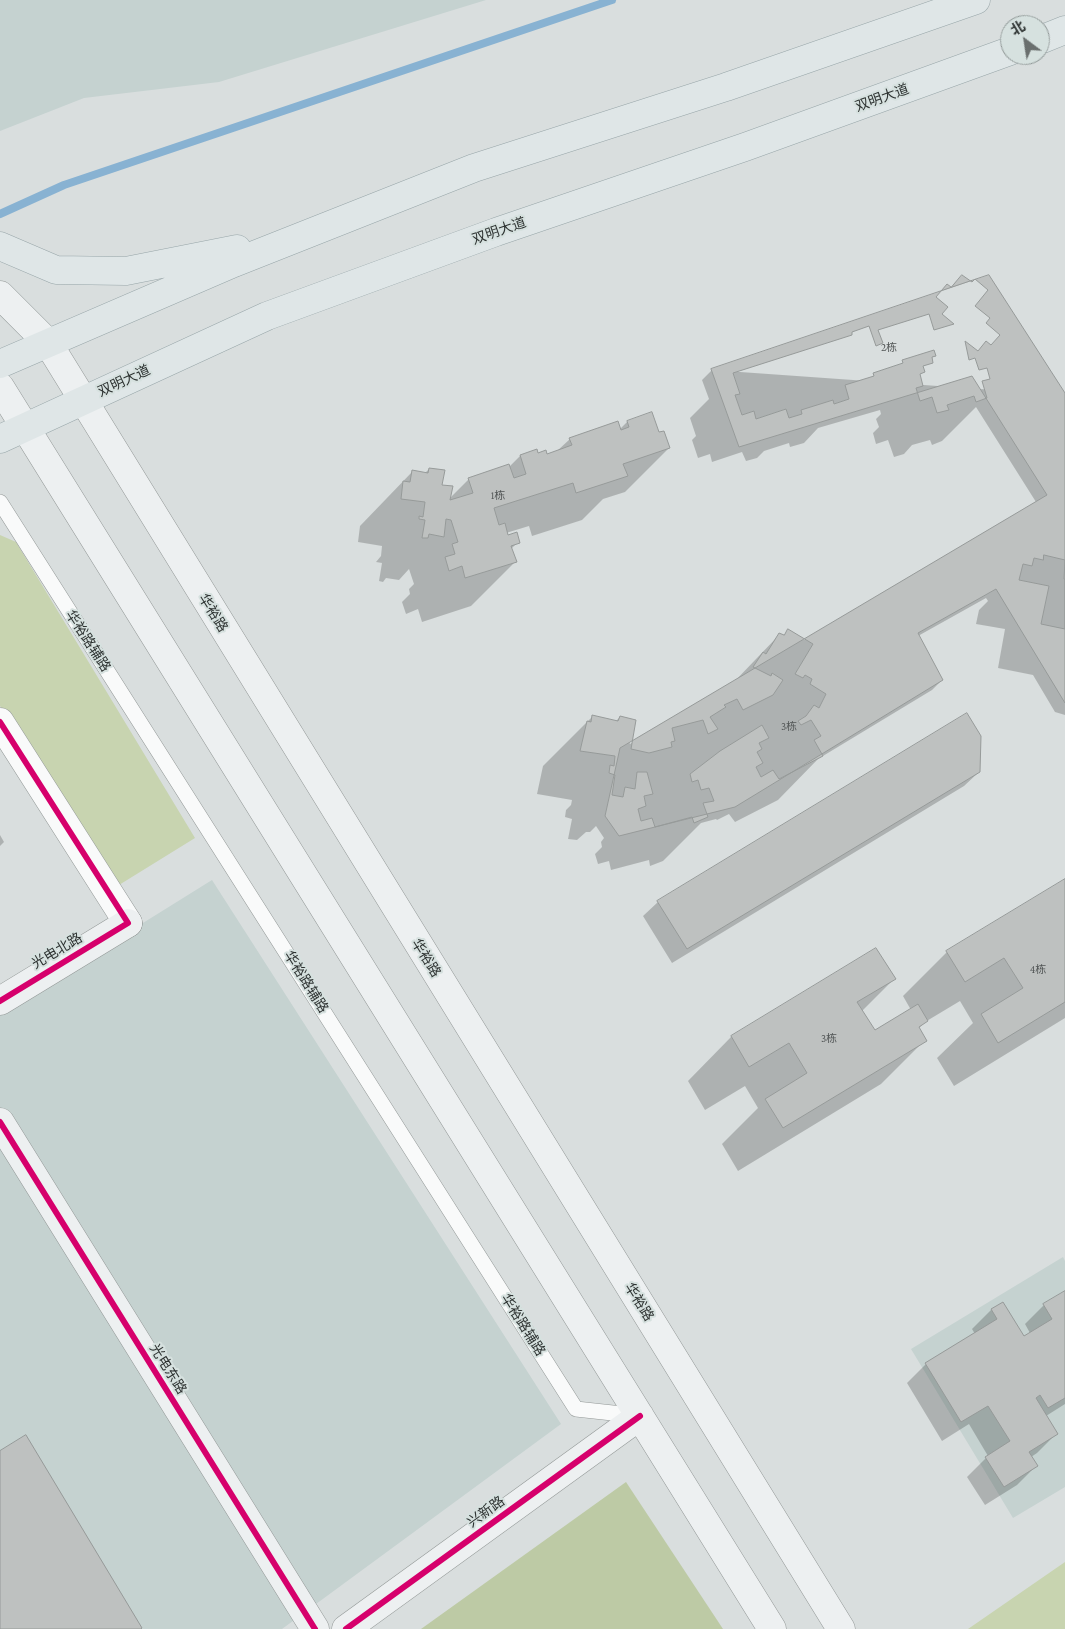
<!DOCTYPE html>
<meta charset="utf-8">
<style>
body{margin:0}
#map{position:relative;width:1065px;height:1629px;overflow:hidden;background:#d9dede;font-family:"Crimson Pro","Noto Sans SC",serif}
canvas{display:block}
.north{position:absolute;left:1000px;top:15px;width:50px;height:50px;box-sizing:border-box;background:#d6e1df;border:1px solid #939b9a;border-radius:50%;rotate:329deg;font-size:14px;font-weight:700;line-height:20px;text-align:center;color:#2e3332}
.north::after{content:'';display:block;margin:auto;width:18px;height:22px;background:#6a6f6e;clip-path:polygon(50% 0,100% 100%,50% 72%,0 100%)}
</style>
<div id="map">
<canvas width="1065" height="1629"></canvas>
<div class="north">北</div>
</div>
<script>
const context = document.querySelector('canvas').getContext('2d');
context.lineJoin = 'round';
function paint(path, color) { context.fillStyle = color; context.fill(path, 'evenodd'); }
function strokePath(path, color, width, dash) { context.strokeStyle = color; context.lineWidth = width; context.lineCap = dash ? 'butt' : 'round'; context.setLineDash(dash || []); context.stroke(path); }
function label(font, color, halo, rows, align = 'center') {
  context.font = font + ' "Crimson Pro","Noto Sans SC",serif'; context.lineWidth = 4; context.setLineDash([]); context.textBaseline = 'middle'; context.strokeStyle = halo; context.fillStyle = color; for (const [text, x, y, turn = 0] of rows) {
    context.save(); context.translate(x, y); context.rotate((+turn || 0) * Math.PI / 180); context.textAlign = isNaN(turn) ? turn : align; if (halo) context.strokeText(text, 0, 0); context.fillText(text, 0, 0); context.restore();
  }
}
const built = new Path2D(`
 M0 0H486L219 82 84 98 0 131Z
 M212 880 561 1424 282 1629H0V1012Z
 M1063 1257 1065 1261V1487L1013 1518 911 1349Z`);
const green = new Path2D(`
 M0 535 16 542 195 838 119 885 0 706Z
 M1065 1562V1629H968Z`);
const forest = new Path2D(`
 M626 1482 723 1629H421Z`);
const shadow = new Path2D(`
 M712 370 1065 395V715L1055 712 1033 675 998 668 1005 629 976 624 979 610 988 601 986 598 918 636 942 680 932 690 818 759 778 800 735 822 729 814 717 820 716 819 701 823 663 861 650 866 649 860 611 870 609 861 598 864 595 854 602 847 601 842 604 838 596 826 590 832H586L577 840 568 839 572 819 565 817 566 810 571 805 572 800 537 794 543 766 592 717 616 721 620 717 630 744 733 683 780 634 783 636 788 631 804 640 1036 502 976 407 942 441 932 445 930 440 912 445 904 454 894 457 888 440 876 444 873 433 879 427 876 419 881 414 880 410 818 428 804 443 790 447 789 443 764 451 757 458 746 461 742 452 712 462 710 454 698 458 692 440 696 436 690 418 709 399 702 380Z
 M627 422 658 434 669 448 625 492 603 499 582 520 532 536 529 526 506 533 507 536 518 542 511 549 515 562 471 606 422 622 418 609 406 614 402 602 410 594 409 589 414 584 409 569 399 580 386 578 383 582 379 581 382 563 376 562 381 556 382 546 358 542 360 526 412 472 424 474 429 469 449 499 469 479 509 467 520 456 546 455 557 451 570 439 620 429Z
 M979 772 964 786 672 963 643 916 658 902Z
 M0 835 4 842 0 846Z
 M1065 881V1018L954 1086 937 1058 973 1023 960 1001 925 1022 918 1029 925 1040 881 1084 738 1171 722 1144 758 1108 745 1086 705 1110 688 1081 731 1037 876 950 894 979 862 1011 874 1032 911 1010 903 996 947 952Z
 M1065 1292V1404L1046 1416 1056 1434 1037 1453 1031 1457 1036 1466 1017 1485 985 1505 967 1477 988 1456 969 1424 942 1441 907 1383 926 1364 975 1334 972 1329 991 1310 1003 1303 1023 1337 1030 1333 1025 1324 1044 1305Z`);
const stream = new Path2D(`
 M0 214 64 185 612 0`);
const building = new Path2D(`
 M962 275 972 282 975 279 988 290 975 306 990 318 986 323 1000 335 991 345 986 341 978 351 965 341 969 360 975 358 979 370 987 368 990 379 982 381 987 398 976 402 974 396 947 405 949 410 937 413 932 397 920 401 916 388 923 386 920 374 925 372 923 366 933 363 932 357 936 356 934 350 902 360 903 363 873 373 874 376 845 385 849 399 834 404 833 400 801 410 802 414 789 418 786 409 756 419 754 411 742 415 735 395 740 394 733 373 852 335V332L869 326 876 346 883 343 878 330 929 314 934 330 954 324 942 314 948 307 936 297 947 284 951 287Z
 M989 275 1065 393V703L996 589 918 633 943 680 735 807 619 836 605 816 620 748 1047 495 972 376 739 447 711 369Z
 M652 412 659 432 664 431 670 448 623 464 628 476 576 493 573 483 494 508 499 525 505 523 508 535 517 532 520 543 511 546 517 562 465 578 462 566 449 571 445 557 455 554 452 544 458 542 451 520 446 519 444 537 429 534 428 538H422L425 520 419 519V516L423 517 425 502 401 499 403 481 410 482 412 470 428 473 429 468 445 470 442 485 453 486 450 500 473 493 468 478 509 464 514 478 526 474 520 455 537 449 538 453 546 450 547 454 572 445 569 438 618 421 621 430 629 427 627 421Z
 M1044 555 1065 560 1064 579H1065V629L1041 624 1049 586 1019 580 1023 564 1032 566 1034 558 1043 560Z
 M788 629 813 644 795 674 803 678 805 675 812 679 810 684 826 694 819 708 814 705 806 716 798 721 801 725 811 720 821 736 814 740 823 756 779 779 773 770 761 777 756 767 763 763 757 752 762 749 759 743 769 738 762 725 720 751 690 774 692 782 698 780 701 790 709 788 714 801 703 803 708 817 694 823 692 817 655 827 652 818 641 821 638 809 646 806 644 796 653 794 647 772H637L635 789 625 787 623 797 612 795 615 775 609 773 610 765 614 766 615 756 580 751 587 721 591 722 592 715 618 721 620 716 636 720 631 749 649 753 672 747 671 742 675 741 672 728 703 720 708 734 718 729 710 717 726 707 724 705 737 699 743 710 773 695 783 680 772 673 771 676 753 667 763 652 766 654 779 633 784 635Z
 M967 713 981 736 980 772 687 949 657 901Z
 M1065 879V1002L998 1043 981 1014 1023 988 1004 958 965 982 946 951Z
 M876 948 896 979 857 1002 875 1030 918 1004 928 1021 919 1027 927 1041 783 1128 765 1099 807 1073 789 1043 749 1067 731 1036Z
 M1065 1291V1398L1048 1408 1040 1395 1036 1398 1058 1434 1029 1452 1038 1466 1004 1487 985 1457 1010 1441 988 1406 961 1422 925 1363 997 1319 991 1309 1003 1302 1024 1336 1052 1319 1043 1304Z
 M26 1435 142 1628 141 1629H0V1451Z`);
const lane = new Path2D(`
 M0 502 576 1409 640 1416`);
const street = new Path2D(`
 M0 722 128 923`);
const secondary = new Path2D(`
 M0 295 48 343 841 1629
 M0 387 772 1629
 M0 1001 128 923
 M0 1122 315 1629
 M346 1629 640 1416`);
const primary = new Path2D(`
 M1040 40 1065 30
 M0 246 56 270 126 271 237 249
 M0 364 234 263 474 168 726 87 976 0
 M0 439 267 316 496 232 745 147 1010 51`);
const cycleway = new Path2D(`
 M0 722 128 923 0 1001
 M0 1122 315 1629
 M346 1629 640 1416`);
const numberNames = [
 ["2栋",889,348],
 ["1栋",498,496],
 ["3栋",789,727],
 ["4栋",1038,970],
 ["3栋",829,1039]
];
const streetNames = [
 ["双明大道",882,98,-20],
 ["双明大道",499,231,-19],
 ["双明大道",124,381,-25],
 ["华裕路",213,613,58],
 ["华裕路辅路",88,641,57],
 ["光电北路",57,951,-31],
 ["华裕路",426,958,58],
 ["华裕路辅路",306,982,58],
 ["华裕路",639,1302,58],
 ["华裕路辅路",523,1325,58],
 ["光电东路",168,1369,58],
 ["兴新路",486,1512,-36]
];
paint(built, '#c5d2d0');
paint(green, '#c8d4b0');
paint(forest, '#bdcaa5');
paint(shadow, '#0003');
strokePath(stream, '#88b2d2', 8);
paint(building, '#bec1c0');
strokePath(building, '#969a99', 1);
strokePath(lane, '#939897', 16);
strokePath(street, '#939897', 29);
strokePath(secondary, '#939897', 29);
strokePath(primary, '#97a5a8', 29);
strokePath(lane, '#f9fafa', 15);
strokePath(street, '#f9fafa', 28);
strokePath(secondary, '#edf0f1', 28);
strokePath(primary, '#dfe6e7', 28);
strokePath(cycleway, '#d6006c', 6);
label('11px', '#525656', null, numberNames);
label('14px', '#2e3332', '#d6e1df', streetNames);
</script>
